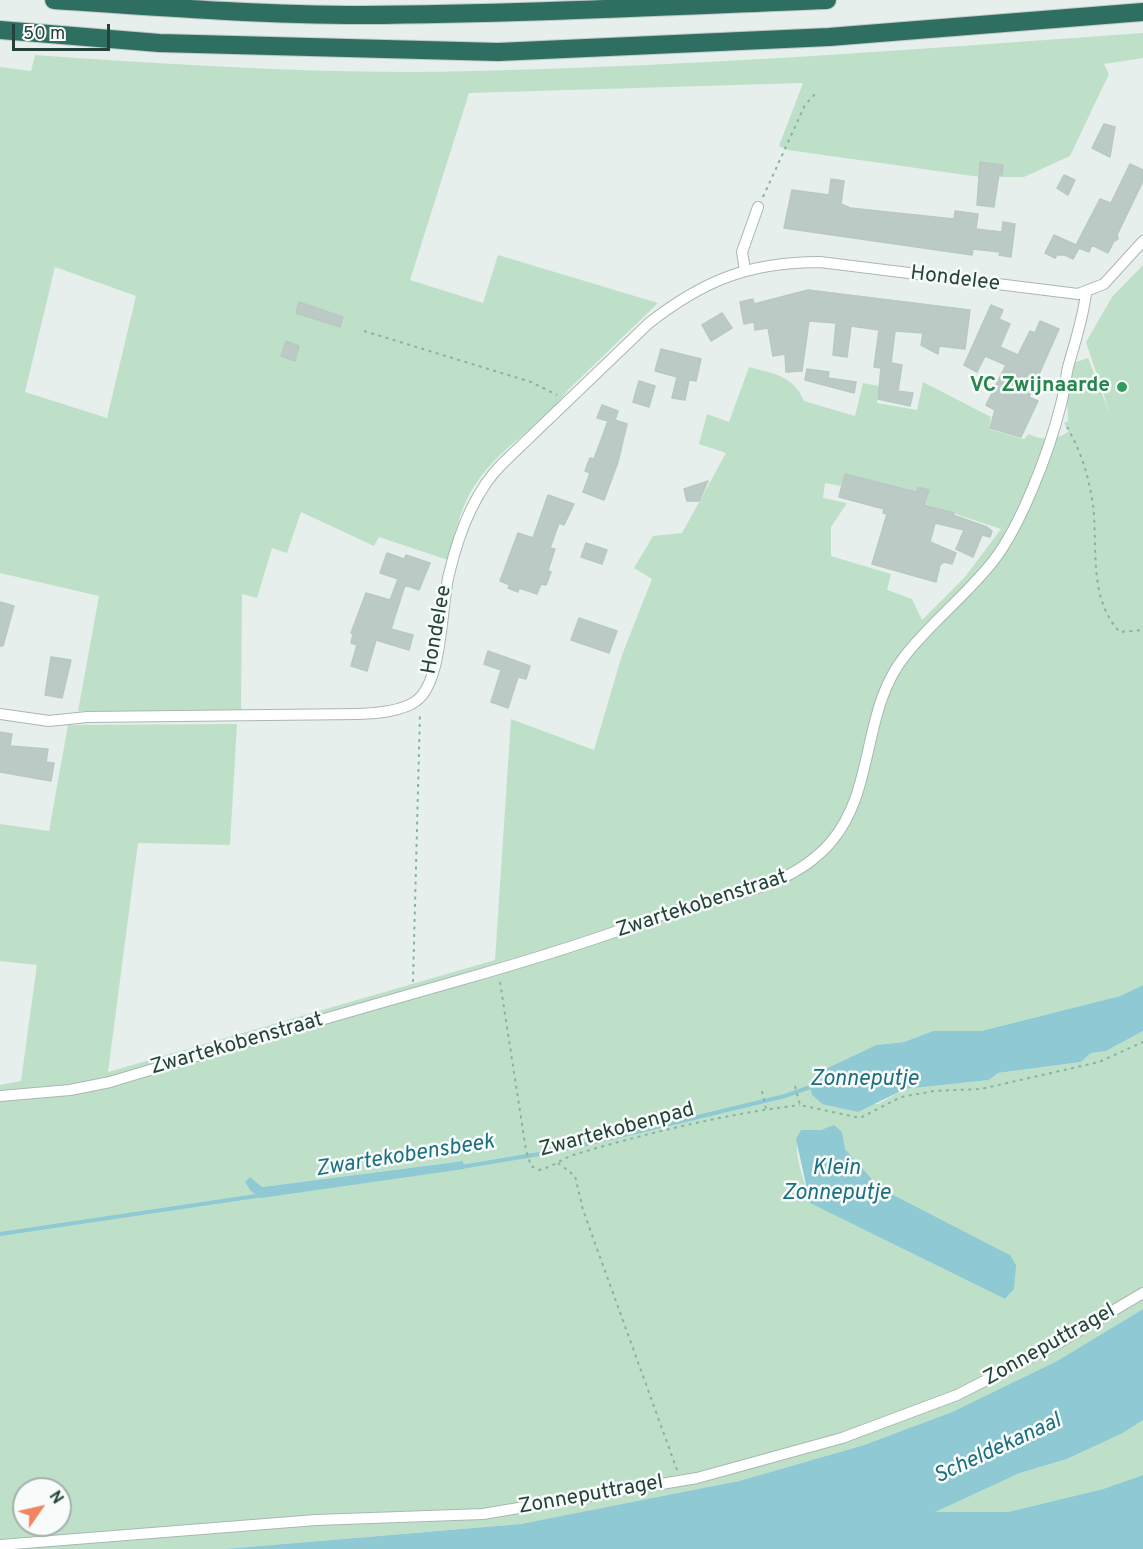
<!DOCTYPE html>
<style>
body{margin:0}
#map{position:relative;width:1143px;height:1549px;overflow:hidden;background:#e6efeb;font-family:Overpass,sans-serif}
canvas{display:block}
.north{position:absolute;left:12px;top:1477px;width:60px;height:60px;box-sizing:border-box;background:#f7fbf9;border:2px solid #a3b1ad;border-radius:50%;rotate:56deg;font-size:16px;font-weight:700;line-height:24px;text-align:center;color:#24423a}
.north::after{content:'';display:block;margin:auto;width:21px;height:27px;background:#f4845f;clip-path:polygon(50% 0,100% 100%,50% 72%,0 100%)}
.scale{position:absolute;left:12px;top:24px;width:98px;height:27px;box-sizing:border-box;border:3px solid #24423a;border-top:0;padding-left:8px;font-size:18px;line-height:21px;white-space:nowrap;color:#24423a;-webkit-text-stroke:4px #f7fbf9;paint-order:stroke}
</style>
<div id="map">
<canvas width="1143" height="1549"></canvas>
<div class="north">N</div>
<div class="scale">50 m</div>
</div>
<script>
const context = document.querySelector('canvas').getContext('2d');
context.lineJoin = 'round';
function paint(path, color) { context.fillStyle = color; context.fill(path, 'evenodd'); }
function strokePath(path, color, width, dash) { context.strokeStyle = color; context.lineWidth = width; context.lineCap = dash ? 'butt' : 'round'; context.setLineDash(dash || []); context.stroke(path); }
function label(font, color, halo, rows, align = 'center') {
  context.font = font + ' Overpass,sans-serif'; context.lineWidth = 5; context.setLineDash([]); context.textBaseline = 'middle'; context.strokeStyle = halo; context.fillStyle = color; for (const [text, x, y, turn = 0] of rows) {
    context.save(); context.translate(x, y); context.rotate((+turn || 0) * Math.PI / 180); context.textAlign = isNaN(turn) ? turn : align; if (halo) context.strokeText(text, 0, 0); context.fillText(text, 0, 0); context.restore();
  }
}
const green = new Path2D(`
 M1143 33V58L1104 64 1109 74 1070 156 1024 177H980L788 150 779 146 803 83 469 93 410 280 483 303 498 255 658 303 568 390C543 425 501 446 477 482 461 504 455 534 448 560L379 537 374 546 301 512 287 553 272 548 257 598 242 594 241 712 78 711 99 596 0 573V67L31 71 35 55C180 65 328 75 475 71 698 66 920 49 1143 33ZM55 267 136 296 107 418 25 392Z
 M1143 265V985L1120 996 981 1031H933L904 1042 876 1045 821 1071 812 1095 822 1104H878L905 1089 989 1080 998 1073 1081 1062 1091 1053 1106 1051 1143 1031V1309L1057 1361 952 1412 864 1445 739 1481 629 1504 521 1524 224 1549H0V1085L21 1081 37 965 0 961V824L49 831 68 725 237 724 230 845 138 843 108 1072 495 960 511 719 594 750 622 655 652 579 634 568 653 536 682 533 726 453 699 444 707 414 729 422 749 367C774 374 793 375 804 401L855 416 863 383 879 386 877 403 917 410 923 382 991 417 989 429 1024 439 1029 434C1041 441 1058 440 1069 431L1064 423 1068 421 1067 393 1073 363 1088 358 1111 417 1086 342 1112 297ZM845 474 917 491 918 486 929 490 925 504 1001 529 965 577 922 620 912 599 887 590 891 574 831 556V527L847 503 823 498 825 483 841 486ZM801 1130H821L845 1149 880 1188 1010 1255 1014 1289 1005 1299 811 1203C805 1182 790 1150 801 1130ZM462 1161 261 1197 262 1187ZM24 1489H60V1525H24Z
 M1143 1420V1475L1103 1489 1008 1512H934L1020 1473 1067 1459 1123 1433Z`);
const water = new Path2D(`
 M1143 985V1031L1106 1051 1091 1053 1081 1062 998 1073 989 1080 905 1089 858 1112 822 1104 812 1095 810 1087 821 1071 876 1045 904 1042 933 1031H981L1120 996Z
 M834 1125 842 1132 845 1149 880 1188 1010 1255 1016 1265 1014 1289 1005 1299 810 1203 796 1139 801 1130H821Z
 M463 1161 464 1169 261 1198 251 1191 245 1182 250 1177 262 1187Z
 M1143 1309V1420L1123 1433 1067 1459 1020 1473 935 1512H1008L1103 1489 1143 1475V1549H224L521 1524 739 1481 864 1445 952 1412 1057 1361Z`);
const stream = new Path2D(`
 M461 1167 557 1151 785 1096 810 1087
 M0 1234 263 1195`);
const building = new Path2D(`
 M1104 124 1115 127 1110 157 1092 148Z
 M980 162 1003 165 1002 175 999 174 994 207 977 205Z
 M1130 164 1143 170V181L1117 235 1118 239 1114 241 1108 253 1092 245 1089 252 1079 248 1073 259 1065 255H1057L1055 258 1045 253 1054 235 1076 245 1100 199 1111 203Z
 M1064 175 1075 180 1068 195 1057 188Z
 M831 179 844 181 841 204 850 208 954 219 955 211 978 214 976 229 1002 232 1003 222 1015 224 1011 257 999 255 1000 252 973 249 972 255 784 228 792 190 829 195Z
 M808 290 970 310 965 349 939 346 938 354 921 345 923 333 895 331 891 363 902 365 898 391 913 393 910 406 878 399 881 368 874 367 879 330 851 326 847 357 833 355 836 323 809 321 802 371 786 372 785 354 773 356 768 328 755 330 754 322 744 324 740 302 753 299 754 304Z
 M299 302 343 317 340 327 296 313Z
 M991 305 1003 310 999 319 1010 324 1000 347 1018 355 1030 331 1035 333 1040 321 1059 329 1029 397 1038 401 1021 437 990 428 995 410 986 405 1006 365 985 356 977 372 964 365Z
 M722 313 732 328 711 341 702 325Z
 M286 341 299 346 295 361 281 356Z
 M661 349 701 359 696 381 689 380 685 400 672 398 677 377 655 371Z
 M807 369 829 372 828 378 856 382 854 393 805 380Z
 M639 381 655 386 649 407 633 402Z
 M602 405 618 411 615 420 627 424 618 462 604 500 583 492 590 473 585 471 590 458 594 459 608 421 597 418Z
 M845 474 917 492 918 487 929 490 924 505 954 513 953 515 987 527 992 531 990 537 982 535 973 557 956 549 964 530 935 523 930 542 956 553 952 564 944 562 940 565 936 582 872 564 887 514 883 513 884 509 839 497Z
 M708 481 699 501H687L684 489Z
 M548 495 574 504 564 525 559 523 550 548 555 549 548 570 551 572 546 585 541 584 537 594 519 588 518 592 508 588 510 585 500 581 518 533 533 538Z
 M586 543 607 550 602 564 581 557Z
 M387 553 404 559 406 555 430 563 419 590 405 585 391 629 413 635 409 650 376 640 367 671 351 666 357 645 351 643 353 634 351 633 366 593 390 600 398 579 380 573Z
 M0 602 14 606 3 646H0Z
 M579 618 617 631 609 653 571 640Z
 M488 651 530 666 526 679 518 677 508 708 491 702 501 670 484 664Z
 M51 657 71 660 62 698 45 695Z
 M0 732 12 734 10 746 48 749 46 762 54 763 51 781 0 772Z`);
const path = new Path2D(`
 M763 197 805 105 816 93
 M364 331 531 382 557 395
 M1067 427C1081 451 1089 477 1093 505 1098 547 1088 599 1120 632L1143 630
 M413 982 420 712
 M500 982 526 1150 531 1166 539 1170C553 1167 563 1158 576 1154 648 1133 725 1114 800 1105
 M795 1086 800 1105 860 1118 901 1097 934 1091 981 1089 1099 1062 1143 1042
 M762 1091 766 1109
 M558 1163 575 1176 583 1210 677 1470`);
const minor = new Path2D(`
 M745 270 742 252 758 207
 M0 714 49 721 87 717 358 714C374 714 403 711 416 701 443 682 441 606 449 574 458 536 474 492 502 464L649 323C704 280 750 262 820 262L1078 294 1104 284 1143 241
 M0 1096 70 1090 110 1082C226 1047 341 1014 457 981 524 962 590 942 656 917 716 895 786 894 831 842 876 789 861 712 904 657 931 622 967 595 994 560 1021 525 1049 452 1060 408 1064 395 1065 381 1068 367 1075 342 1083 319 1086 293
 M0 1545 316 1520 483 1514 697 1478 842 1438 957 1395 1055 1345 1143 1293`);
const motorway = new Path2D(`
 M54 0C157 7 260 15 363 15 518 14 672 6 827 0
 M0 30 159 43 498 52 829 37 1143 12`);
const markers = [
 [1122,387,6,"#2e9e5b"]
];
const streetNames = [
 ["Hondelee",955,280,7],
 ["Hondelee",438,630,-80],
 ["Zwartekobenstraat",702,905,-18],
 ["Zwartekobenstraat",237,1045,-16],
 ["Zwartekobenpad",617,1131,-15],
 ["Zonneputtragel",1050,1346,-29],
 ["Zonneputtragel",591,1496,-10]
];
const leisureNames = [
 ["VC Zwijnaarde",1110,387]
];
const waterNames = [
 ["Zonneputje",864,1081],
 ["Zwartekobensbeek",405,1157,-9],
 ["Klein",836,1170],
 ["Zonneputje",836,1195],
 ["Scheldekanaal",998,1450,-25]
];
paint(green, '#bfe0c8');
paint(water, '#8ec9d4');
strokePath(stream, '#8ec9d4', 4);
paint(building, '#bbcac4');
strokePath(building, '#b8c9c2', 1.5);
strokePath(minor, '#a8b8b2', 12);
strokePath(motorway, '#c2cac8', 20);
strokePath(path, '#86b3a5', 2, [3, 4.5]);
strokePath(minor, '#fff', 10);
strokePath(motorway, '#2f6f62', 18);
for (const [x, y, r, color] of markers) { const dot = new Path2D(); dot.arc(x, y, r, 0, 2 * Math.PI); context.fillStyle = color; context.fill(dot); strokePath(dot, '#f7fbf9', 2); }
label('21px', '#24423a', '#f7fbf9', streetNames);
label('bold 21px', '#27864d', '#f7fbf9', leisureNames, 'right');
label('italic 22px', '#1c6f80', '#f7fbf9', waterNames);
</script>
